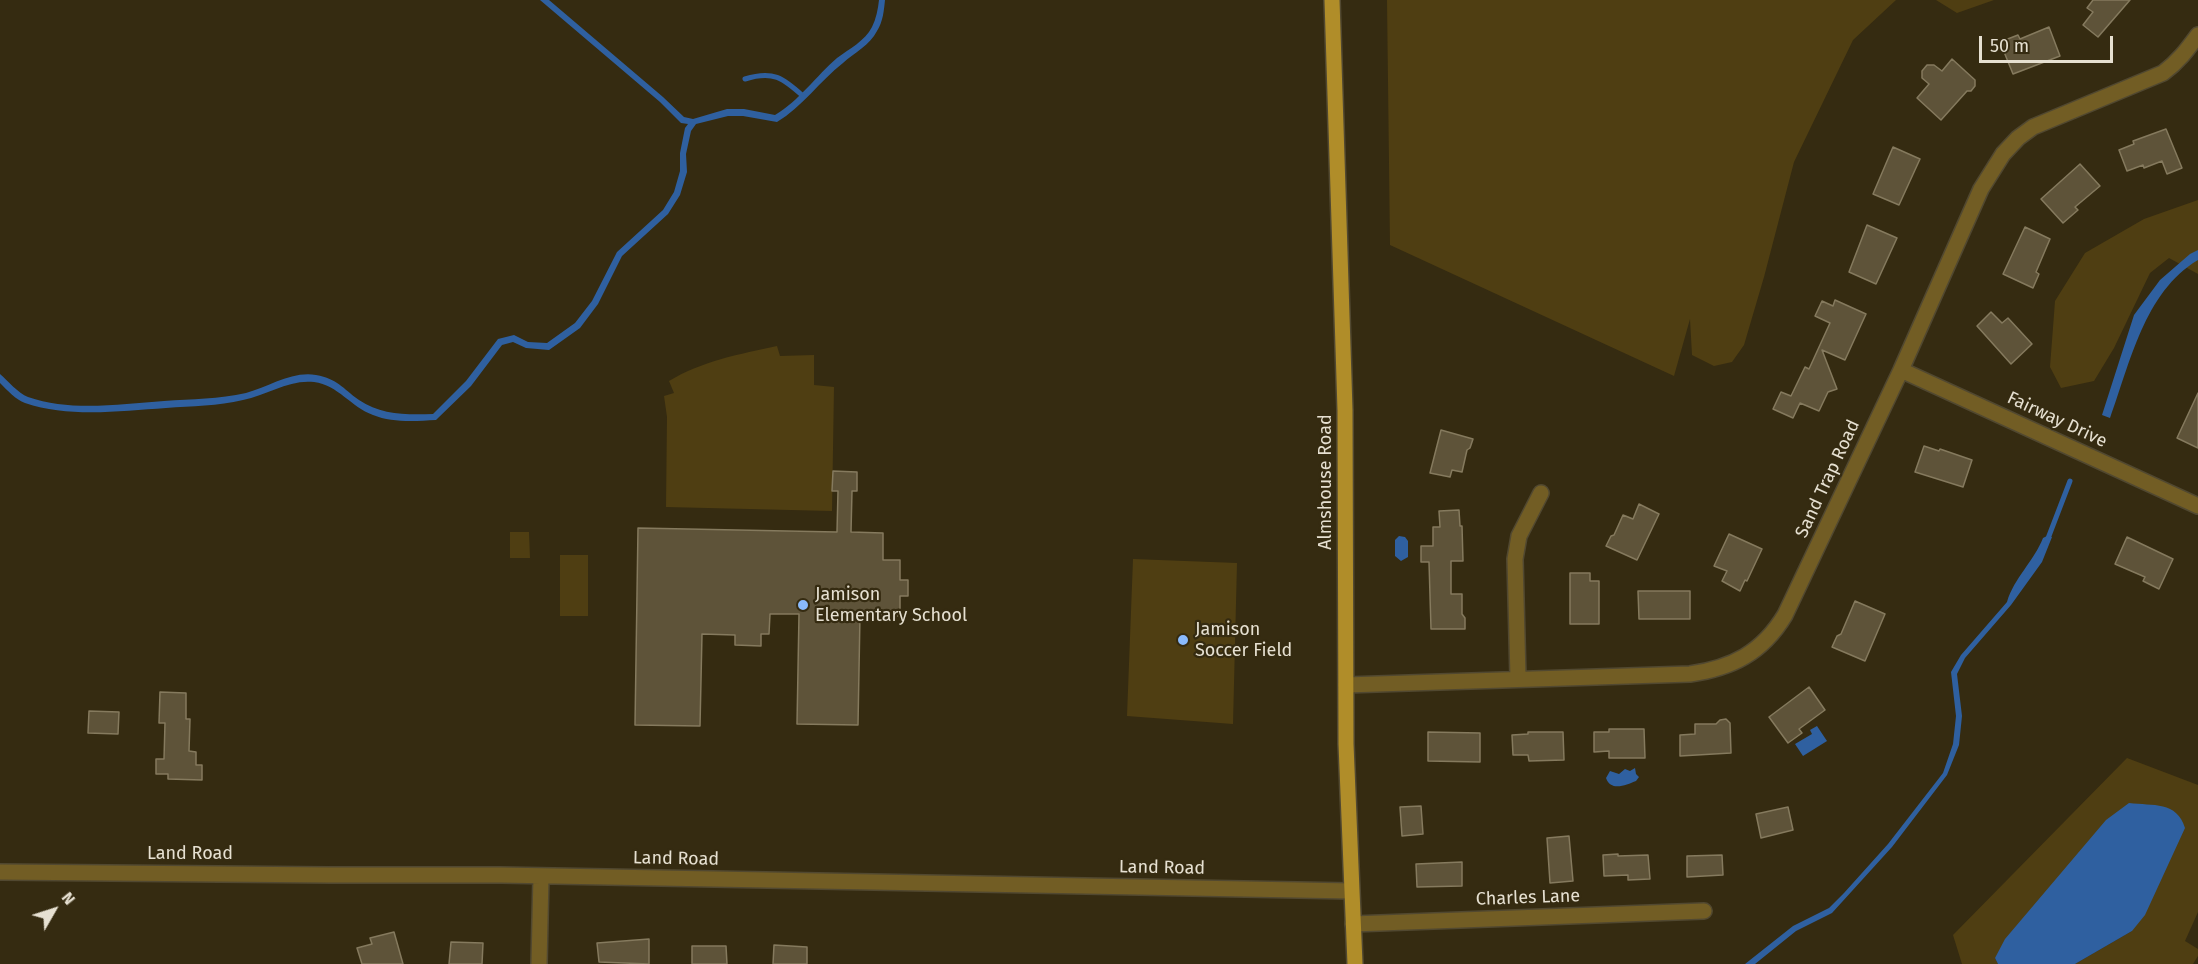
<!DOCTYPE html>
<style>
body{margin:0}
#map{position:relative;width:2198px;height:964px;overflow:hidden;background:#352b11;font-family:"Fira Sans",sans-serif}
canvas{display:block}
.north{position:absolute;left:24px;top:880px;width:60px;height:60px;-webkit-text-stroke:4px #352b11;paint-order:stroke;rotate:51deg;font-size:16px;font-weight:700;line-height:24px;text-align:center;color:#e6e0d1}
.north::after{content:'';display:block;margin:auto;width:21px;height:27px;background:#e6e0d1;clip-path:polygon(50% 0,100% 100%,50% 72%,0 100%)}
.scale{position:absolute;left:1979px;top:36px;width:134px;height:27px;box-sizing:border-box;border:3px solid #e6e0d1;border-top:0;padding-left:8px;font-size:18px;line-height:21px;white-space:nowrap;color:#e6e0d1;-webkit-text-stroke:4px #352b11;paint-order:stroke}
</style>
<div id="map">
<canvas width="2198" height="964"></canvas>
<div class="north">N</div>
<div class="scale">50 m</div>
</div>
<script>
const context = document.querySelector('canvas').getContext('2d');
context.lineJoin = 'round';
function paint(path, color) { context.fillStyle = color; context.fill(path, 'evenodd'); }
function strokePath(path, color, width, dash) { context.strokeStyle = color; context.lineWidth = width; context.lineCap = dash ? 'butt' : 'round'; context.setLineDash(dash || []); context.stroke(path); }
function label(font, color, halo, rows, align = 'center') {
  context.font = font + ' "Fira Sans",sans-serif'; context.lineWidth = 4.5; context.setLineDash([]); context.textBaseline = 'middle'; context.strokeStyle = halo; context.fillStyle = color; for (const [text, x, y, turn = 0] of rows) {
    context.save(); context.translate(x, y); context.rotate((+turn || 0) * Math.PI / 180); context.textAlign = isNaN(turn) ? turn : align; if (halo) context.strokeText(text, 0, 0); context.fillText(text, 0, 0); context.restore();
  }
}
const green = new Path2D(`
 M1387 0H1896L1853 40 1794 162 1764 277 1744 345 1732 362 1714 366 1692 355 1690 319 1674 376 1390 245Z
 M1936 0H1994L1957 13Z
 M2198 200V274L2169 258 2150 273 2114 348 2094 381 2061 388 2050 367 2055 301 2085 253 2144 219Z
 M777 346 780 356 814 355V385L834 387 832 511 666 507 667 417 664 396 674 393 669 381C702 361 740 354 777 346Z
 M510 532H529L530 558H510Z
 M560 555H588V616H560Z
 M1133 559 1237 563 1233 724 1127 716Z
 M2127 758 2198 785V912L2185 941 2198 949V956L2193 964H2075L2132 931 1995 958 1998 964H1962L1953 935Z`);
const water = new Path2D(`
 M540 0H549L663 97 684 117 693 119 727 109H744L775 115C799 101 816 76 837 58 849 49 865 41 872 27 876 19 878 9 879 0H885C884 10 883 22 877 31 870 45 854 53 843 63 820 81 802 107 777 122L743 116H728L696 124 691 131 686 154 687 172 680 195 668 214 622 256 598 304 580 328 549 350 526 348 513 342 502 345 471 386 436 420C416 421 392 423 373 415 351 407 338 385 314 382 290 379 267 395 243 400 218 406 192 406 166 408 120 411 69 418 25 403 16 400 7 390 0 383V374C8 381 18 393 28 397 71 412 120 404 164 401 192 399 219 399 246 393 269 387 291 371 316 375 338 379 342 388 359 400 381 415 407 415 433 414L466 381 498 339 514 335 528 342 547 343 575 323 592 301 617 252 663 210 674 192 680 171V153L685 128 688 124 681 123 660 102Z
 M2198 250V260C2144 292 2130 364 2110 418L2102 415 2134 315 2160 280 2190 254Z
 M1399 536 1405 537 1408 541V557L1401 561 1395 556V540Z
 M2047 536 2052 537 2042 562 2011 605 1965 658 1957 674 1962 716 1959 745 1947 775 1892 847 1832 913 1796 931 1755 964H1745L1793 926 1829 908 1844 893 1888 844 1943 773 1953 744 1956 716 1951 672 1961 655 2007 602C2014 578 2034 561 2043 538Z
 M1817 726 1827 741 1803 756 1795 744 1812 734 1810 730Z
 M1635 768 1636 774 1639 777 1636 781C1626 785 1611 792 1606 778L1610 771 1619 774 1625 769 1630 771Z
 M2129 803C2153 806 2177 801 2185 828L2145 915 2132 931 2075 964H1998L1995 958 2005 939 2106 820Z`);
const stream = new Path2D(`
 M745 79C773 70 783 78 803 96
 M2047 541 2070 481`);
const building = new Path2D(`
 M2093 0H2130L2098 37 2083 25 2093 12 2087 8Z
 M2049 27 2060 56 2013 74 2000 42 2018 35 2020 39Z
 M1952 59 1975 80V86L1971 91H1967L1941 120 1917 98 1929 84 1922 78V71L1927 65H1934L1942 71Z
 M2166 129 2182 168 2167 174 2162 161 2144 168 2143 165 2127 171 2119 150 2134 144 2133 141Z
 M1893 147 1920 159 1899 205 1873 194Z
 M2080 164 2100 186 2075 207 2078 210 2063 223 2041 199Z
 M1867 225 1897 238 1876 284 1849 272Z
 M2025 227 2050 239 2036 272 2039 274 2033 288 2003 274Z
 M1835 300 1866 314 1845 360 1822 350 1837 389 1828 392 1819 411 1800 403 1793 418 1773 409 1781 392 1791 396 1805 367 1809 369 1830 323 1815 316 1822 301 1833 306Z
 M1991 312 2002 323 2008 318 2032 344 2011 364 1977 326Z
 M2198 393V448L2177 438Z
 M1441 430 1473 439 1470 448 1467 450 1462 472 1452 470 1450 477 1430 473Z
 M1924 446 1939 451 1940 449 1972 460 1963 487 1915 472Z
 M833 471 857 472V491H852L851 532 883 533V560H900V580H908V596H900V616L860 615 858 725 797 724 799 614H770L769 634H761V646L735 645V635L702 634 700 726 635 725 638 528 837 532 838 491H832Z
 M1639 504 1659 514 1637 560 1606 546 1611 536 1614 535 1623 515 1633 519Z
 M1459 510 1460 526H1462L1463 561H1451V594H1462V614L1465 618V629H1431L1429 562H1421V546H1433V527H1440L1439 511Z
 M1729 534 1762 549 1747 581 1745 580 1740 591 1722 581 1727 571 1714 566Z
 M2127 537 2173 559 2159 589 2143 581 2145 577 2115 564Z
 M1570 573H1590V581H1599V624H1570Z
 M1638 591H1690V619H1639Z
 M1855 601 1885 614 1865 661 1832 647 1837 636 1841 634Z
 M1809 687 1825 710 1799 729 1802 733 1788 743 1769 717Z
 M160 692 186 693V719H190L189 751 196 752V765H202V780L168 779V774H156V759H164L165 723H159Z
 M89 711 119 712 118 734 88 733Z
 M1726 719 1730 723 1731 753 1680 756V735L1695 734V724H1716L1720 720Z
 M1609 729H1644L1645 758H1609V751L1594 752V732H1609Z
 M1428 732 1480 733V762L1428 761Z
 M1528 732H1563L1564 760 1529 761 1528 755H1513L1512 735 1528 734Z
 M1421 806 1423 834 1402 836 1400 807Z
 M1788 807 1793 830 1761 838 1756 814Z
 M1569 836 1573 881 1550 883 1547 838Z
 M1618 854V856L1648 855 1650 879 1628 880V875L1604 876 1603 855Z
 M1722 855 1723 875 1687 877V856Z
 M1462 862V886L1417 887 1416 864Z
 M394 932 403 964H362L357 948 372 944 370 938Z
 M649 939V964L599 962 597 943Z
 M451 942 483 943 482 964H449Z
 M774 945 807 947V964H773Z
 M692 946H726L727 964H692Z`);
const minor = new Path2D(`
 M1901 370 2198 506
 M1518 678 1515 559 1519 536 1541 493
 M1346 685 1690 674C1732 668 1762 653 1785 615L1901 370 1981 189 2003 154 2018 138 2033 127 2163 73C2178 62 2187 50 2198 35
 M0 872 329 875H501L1351 891
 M1353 924 1704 911
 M539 964 541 876`);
const major = new Path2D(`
 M1332 0 1345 410 1346 744 1355 964`);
const markers = [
 [803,605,6,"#8abafc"],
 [1183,640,6,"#8abafc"]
];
const streetNames = [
 ["Fairway Drive",2057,420,25],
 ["Sand Trap Road",1828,479,-65],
 ["Almshouse Road",1326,482,-90],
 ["Land Road",190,854],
 ["Land Road",676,859,1],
 ["Land Road",1162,868,1],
 ["Charles Lane",1528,898,-2]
];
const poiNames = [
 ["Jamison",815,595],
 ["Elementary School",815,616],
 ["Jamison",1195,630],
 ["Soccer Field",1195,651]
];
paint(green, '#4f3e12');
paint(water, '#2f60a0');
strokePath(stream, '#2f60a0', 5);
paint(building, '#5e5339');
strokePath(building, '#857a5e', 1.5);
strokePath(minor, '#514830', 18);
strokePath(major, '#514830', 18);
strokePath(minor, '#725d24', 15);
strokePath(major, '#b08d29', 15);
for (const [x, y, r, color] of markers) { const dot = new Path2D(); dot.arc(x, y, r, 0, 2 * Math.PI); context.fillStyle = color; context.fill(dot); strokePath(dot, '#352b11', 2); }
label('18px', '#e6e0d1', '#352b11', streetNames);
label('18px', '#e6e0d1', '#352b11', poiNames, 'left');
</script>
